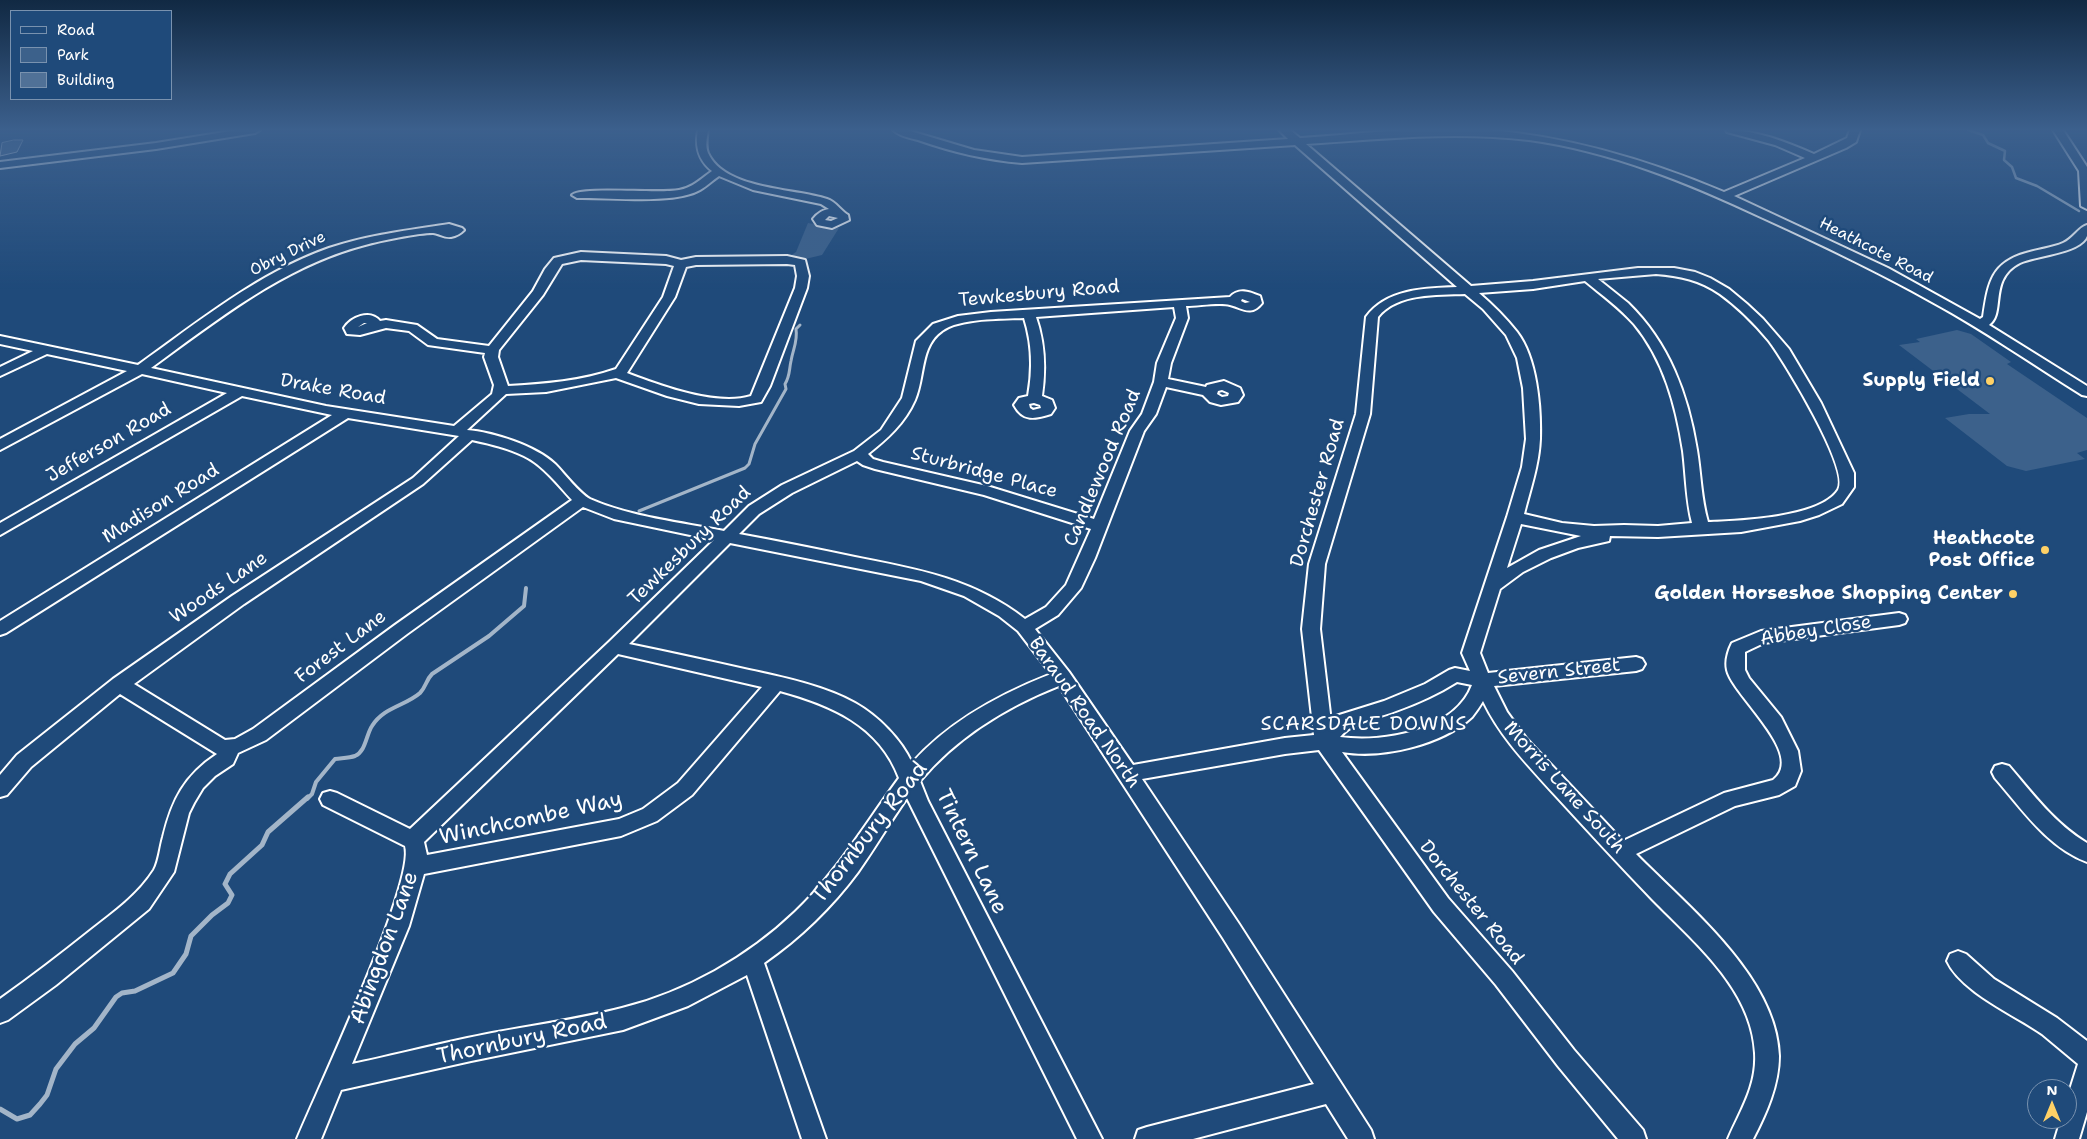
<!DOCTYPE html>
<style>
body{margin:0}
#map{position:relative;width:2087px;height:1139px;overflow:hidden;background:#1f4a7a;font-family:"Shantell Sans",sans-serif}
canvas{display:block}
.legend{position:absolute;left:10px;top:10px;width:162px;height:90px;box-sizing:border-box;background:#1f4a7a;border:1px solid #7992af;margin:0;padding:6px 9px;list-style:none;font-size:15px;color:#fff}
.legend li{display:flex;align-items:center;gap:10px;height:25px}
.legend b{width:25px;border:1px solid #7992af}
.north{position:absolute;left:2027px;top:1079px;width:50px;height:50px;box-sizing:border-box;background:#1f4a7a;border:1px solid #7992af;border-radius:50%;rotate:0deg;font-size:14px;font-weight:700;line-height:20px;text-align:center;color:#fff}
.north::after{content:'';display:block;margin:auto;width:18px;height:22px;background:#ffd166;clip-path:polygon(50% 0,100% 100%,50% 72%,0 100%)}
</style>
<div id="map">
<canvas width="2087" height="1139"></canvas>
<ul class="legend">
<li><b style="height:6px;background:#1f4a7a"></b>Road</li>
<li><b style="height:14px;background:#3c618b"></b>Park</li>
<li><b style="height:14px;background:#507197"></b>Building</li>
</ul>
<div class="north">N</div>
</div>
<script>
const context = document.querySelector('canvas').getContext('2d');
context.lineJoin = 'round';
function paint(path, color) { context.fillStyle = color; context.fill(path, 'evenodd'); }
function strokePath(path, color, width, dash) { context.strokeStyle = color; context.lineWidth = width; context.lineCap = dash ? 'butt' : 'round'; context.setLineDash(dash || []); context.stroke(path); }
function label(font, color, halo, rows, align = 'center') {
  context.font = font + ' "Shantell Sans",sans-serif'; context.lineWidth = 5; context.setLineDash([]); context.textBaseline = 'middle'; context.strokeStyle = halo; context.fillStyle = color; for (const [text, x, y, turn = 0] of rows) {
    context.save(); context.translate(x, y); context.rotate((+turn || 0) * Math.PI / 180); context.textAlign = isNaN(turn) ? turn : align; if (halo) context.strokeText(text, 0, 0); context.fillText(text, 0, 0); context.restore();
  }
}
const green = new Path2D(`
 M808 223 839 228 822 255 801 260 790 256 796 252Z
 M1957 330 1971 334 2011 362 2007 364 2087 418V450L2077 453 2085 459 2026 471 2007 466 1945 418 1969 414H1990L1899 345 1920 342 1916 339Z`);
const streamFar3 = new Path2D(`
 M1968 130 1983 135 1988 143 2005 151 2004 160 2012 167 2016 178 2037 186 2079 211`);
const streamFar2 = new Path2D(`
 M639 511 745 468 749 464 755 444 786 389 785 384C790 376 789 370 791 361 793 349 798 341 796 329L800 325`);
const streamFar1 = new Path2D(`
 M307 799 312 794 316 782 335 759C341 758 349 758 355 756 366 751 366 735 372 726 384 707 405 706 420 693 426 687 426 680 432 674L489 636 524 606 526 588`);
const stream = new Path2D(`
 M0 1109 17 1119 30 1115 40 1104 47 1095 56 1069 75 1044 94 1028 116 997 122 993 135 991 173 973 186 954 191 936 212 915 228 903 232 895 225 884 230 874 262 845 268 832 308 797`);
const building = new Path2D(`
 M14 140H23L17 152 0 156 2 143Z`);
const minor = new Path2D(`
 M237 130H260L255 133 156 149 0 168V162L156 143Z
 M698 130H708C707 137 705 146 708 153 725 190 794 188 827 199 836 202 840 210 848 215L849 220 832 228 817 225 813 219C817 214 822 210 829 209L821 204 753 190 719 176C713 180 707 186 700 190 674 205 609 197 577 198L572 195C581 186 659 194 679 190 692 188 701 179 712 171 698 160 695 146 698 130ZM829 216 838 218 831 221 825 220Z
 M893 130H907L974 150 1022 157 1288 139 1279 130H1290L1300 138C1362 134 1427 125 1490 130 1571 137 1650 161 1724 192L1805 158 1775 145 1727 132 1726 130C1757 130 1786 142 1814 154L1847 138 1850 130H1860L1856 142 1846 148 1734 196 1888 268 1980 319 1983 317C1988 285 1990 263 2026 253 2038 249 2052 248 2063 243 2073 239 2079 227 2087 225 2087 228 2087 233 2087 236 2081 253 2035 256 2020 263 1988 279 2006 313 1989 325L2087 386V396L2082 395C2032 364 1984 330 1932 302 1877 271 1820 244 1763 218 1689 183 1610 151 1529 140 1454 131 1381 139 1306 144L1471 286 1533 281 1638 268H1674L1695 272 1710 278 1729 289 1747 304 1763 319 1789 349 1821 403 1854 473V487L1842 504 1819 515 1800 521 1741 532 1658 537 1610 536 1609 541 1578 548 1551 558 1523 572 1500 589 1480 653 1488 673 1636 657 1642 659 1645 664 1642 669 1636 671 1494 686 1507 712 1526 738 1623 841 1724 793 1773 780C1807 755 1733 696 1727 670 1725 661 1728 651 1732 643L1761 631 1899 613 1905 615 1907 619 1905 623 1899 625 1764 643 1745 652V670L1749 678 1781 717 1798 751 1801 771 1795 786 1779 795 1735 806 1636 854C1687 906 1777 977 1779 1056 1779 1085 1766 1114 1753 1139H1728C1740 1111 1757 1086 1755 1053 1752 989 1694 942 1652 899 1619 865 1587 830 1554 794 1527 764 1501 738 1483 701 1480 706 1476 712 1472 717 1442 745 1382 759 1342 752L1448 898 1512 971 1574 1050 1643 1130 1646 1139H1618L1558 1066 1496 985 1434 912 1319 750 1285 754 1142 779 1239 924 1371 1130 1374 1139H1348L1326 1104 1193 1139H1135L1138 1130 1147 1127 1314 1084 1223 938 1059 686C1006 707 957 737 920 781L928 801 1102 1139H1077L907 798C890 822 875 848 858 872 832 907 800 938 764 963L826 1139H802L747 975 688 1006 623 1030 471 1061 341 1090 321 1139H297C316 1093 416 881 405 846L323 805 320 799 323 793 330 791 337 793 410 829 609 642 714 540 614 519 583 507 407 634 266 740 238 753 233 764 215 776 203 788 194 803 189 813 174 872 149 909 56 985 8 1020 0 1023V999C31 977 61 954 91 930 114 912 138 895 154 870 159 861 160 847 163 837 172 800 184 776 217 754L120 694 31 767 7 795 0 797V775L17 755 113 679 232 596 413 478 459 436 348 418 6 633 0 635V621L332 415 242 396 0 535V523L227 393 142 374 0 450V439L127 371 47 354 0 376V367L33 351 0 344V336L138 365C198 322 258 273 329 248 368 235 409 230 449 224L462 228 464 230C460 234 456 236 451 237 444 238 438 233 433 233 418 233 379 241 365 245 284 266 217 320 151 368L326 406 454 426 492 394 494 385 484 357 485 353 428 345 409 331 386 328 360 335 347 334 344 328C351 317 370 309 380 321L386 320 417 325 437 339 489 346 533 291 545 269 554 258 581 252 666 256 681 260 696 257 787 256 805 260 809 276 807 288 770 386 761 402 739 406 699 404 667 396 616 378 546 392 506 394 467 430C493 432 536 446 555 464 564 473 579 493 590 499 631 517 679 522 724 531L749 506 782 485 854 451 881 430 902 398 916 341 933 324 958 316 991 312 1230 297C1239 287 1250 292 1260 296L1262 303C1251 317 1242 308 1230 305 1220 302 1198 306 1186 306L1188 318 1171 363 1168 379 1206 387 1207 385 1224 381 1240 388 1243 395 1238 402 1221 405 1210 402 1203 395 1166 387 1156 414 1144 431 1095 558 1081 588 1058 615 1035 629 1069 672 1133 765 1285 738 1314 735 1302 629 1309 564 1356 414 1366 317C1386 289 1425 288 1457 287L1295 145 1022 163C986 160 952 152 918 140 910 138 899 136 893 130ZM581 260 666 264 674 266 663 297 616 369C582 381 544 384 508 386L498 357 499 350 543 295 562 264ZM787 264 795 265 797 276 795 288 751 396C716 407 659 385 627 373L675 297 686 267 696 265ZM1656 274C1680 276 1700 280 1720 294 1738 307 1755 324 1769 341 1784 361 1851 470 1838 490 1820 518 1737 521 1708 522 1701 498 1701 474 1697 450 1688 394 1669 343 1628 303 1618 295 1608 287 1598 279ZM1585 281C1602 295 1620 308 1634 324 1664 360 1676 406 1683 451 1686 475 1686 500 1692 523L1658 526 1624 525 1594 526 1562 523 1524 514C1530 490 1539 465 1540 439 1541 407 1537 358 1517 332 1506 318 1493 305 1479 293L1533 289ZM1465 294 1483 309 1506 335 1517 358 1523 388 1526 439 1522 467 1507 517 1462 653 1470 671 1455 668 1449 670 1425 684 1384 701 1336 716 1331 722 1320 629 1325 564 1370 414 1378 317C1397 293 1437 295 1465 294ZM1242 299 1250 302 1245 303 1241 301ZM1174 307 1176 318 1157 363 1154 382 1142 414 1130 431 1094 519 987 486 883 462 873 459 868 454C887 439 905 423 915 400 925 377 920 346 942 331 959 318 1002 319 1024 318 1032 343 1033 369 1028 396L1019 398 1014 405C1023 422 1035 419 1051 414L1055 408 1052 400 1042 396C1046 369 1045 343 1036 317ZM364 323H367L358 327ZM1222 390 1229 393 1228 396 1222 397 1217 394 1218 391ZM1034 403 1040 405 1041 408 1033 410 1030 408 1029 404ZM472 440C490 444 508 448 524 456 543 465 558 485 572 500L395 625 253 729 235 739 225 740 134 684 244 604 423 484ZM857 461 863 465 875 469 984 495 1091 529 1066 585 1046 607 1025 619C974 579 917 569 855 557 817 549 778 541 739 534L759 514 792 493ZM1521 524 1581 536 1539 550 1507 568ZM730 543 921 581 964 596 999 616 1018 631 1051 674C1000 694 949 721 912 763 901 739 878 716 855 703 825 686 782 677 749 670 709 661 669 652 629 644ZM618 654 762 687 678 783 643 809 619 819 427 855 424 842ZM1457 682 1472 685C1455 731 1383 743 1340 737 1355 720 1375 719 1396 711 1418 703 1438 694 1457 682ZM780 691C831 705 879 725 899 778 865 824 837 872 795 912 748 957 686 992 622 1008 579 1019 535 1025 492 1033 445 1042 399 1054 352 1064L409 926 424 874 621 836 657 821 692 795Z
 M2053 130H2063L2087 167V209L2081 206 2079 171Z
 M2002 764 2009 766C2033 794 2055 824 2087 843V862C2047 847 2022 809 1995 778L1992 772 1995 766Z
 M1958 951 1966 954 1994 979 2057 1018 2087 1041V1112L2079 1139H2055L2061 1119H2067V1099L2078 1064C2066 1054 2054 1044 2042 1034 2015 1015 1961 992 1947 961L1950 954Z`);
const markers = [
 [1990,381,5,"#ffd166"],
 [2045,550,5,"#ffd166"],
 [2013,594,5,"#ffd166"]
];
const farStreetnames = [
 ["Heathcote Road",1876,251,27],
 ["Obry Drive",288,254,-26]
];
const streetNames = [
 ["Tewkesbury Road",1039,294,-5],
 ["Drake Road",333,390,10],
 ["Jefferson Road",109,443,-30],
 ["Candlewood Road",1103,468,-67],
 ["Sturbridge Place",984,473,15],
 ["Dorchester Road",1318,493,-74],
 ["Madison Road",161,504,-32],
 ["Tewkesbury Road",690,546,-44],
 ["Woods Lane",219,588,-34],
 ["Abbey Close",1816,631,-9],
 ["Forest Lane",341,647,-37],
 ["Severn Street",1559,672,-6],
 ["Baraud Road North",1084,713,55],
 ["Morris Lane South",1564,788,48],
 ["Dorchester Road",1471,903,51]
];
const poiNames = [
 ["Supply Field",1980,381],
 ["Heathcote",2035,539],
 ["Post Office",2035,561],
 ["Golden Horseshoe Shopping Center",2003,594]
];
const neighbourhoodNames = [
 ["SCARSDALE DOWNS",1364,725]
];
const nearStreetnames = [
 ["Winchcombe Way",531,819,-12],
 ["Thornbury Road",870,833,-52],
 ["Tintern Lane",971,852,64],
 ["Abingdon Lane",385,948,-70],
 ["Thornbury Road",522,1040,-12]
];
paint(green, '#3c618b');
strokePath(streamFar3, '#a3b5c8', 2.5);
strokePath(streamFar2, '#a3b5c8', 3);
strokePath(streamFar1, '#a3b5c8', 4);
strokePath(stream, '#a3b5c8', 5);
paint(building, '#507197');
strokePath(building, '#fff', 1);
strokePath(minor, '#fff', 4);
paint(minor, '#1f4a7a');
const sky = context.createLinearGradient(0, 0, 0, 289);
sky.addColorStop(0, '#112943');
sky.addColorStop(0.45, '#3c608d');
sky.addColorStop(1, '#3c608d00');
context.fillStyle = sky;
context.fillRect(0, 0, 2087, 289);
for (const [x, y, r, color] of markers) { const dot = new Path2D(); dot.arc(x, y, r, 0, 2 * Math.PI); context.fillStyle = color; context.fill(dot); strokePath(dot, '#1f4a7a', 2); }
label('16px', '#fff', '#1f4a7a', farStreetnames);
label('19px', '#fff', '#1f4a7a', streetNames);
label('bold 19px', '#fff', '#1f4a7a', poiNames, 'right');
context.letterSpacing = '1px';
label('20px', '#fff', '#1f4a7a', neighbourhoodNames);
context.letterSpacing = '0px';
label('22px', '#fff', '#1f4a7a', nearStreetnames);
</script>
